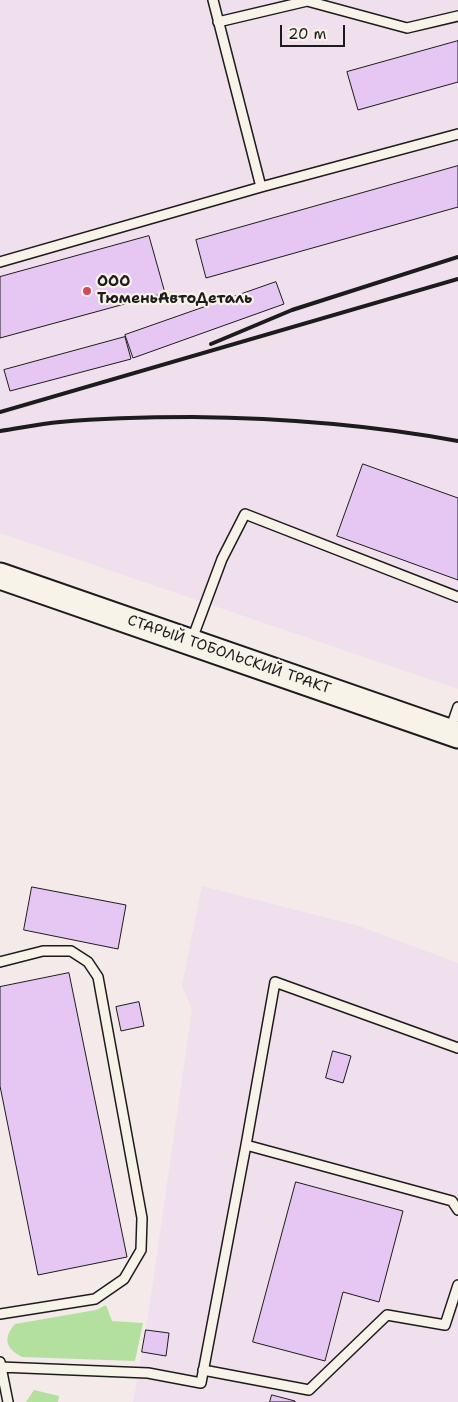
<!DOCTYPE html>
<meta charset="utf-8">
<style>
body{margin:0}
#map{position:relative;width:458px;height:1402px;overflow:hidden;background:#f4eaea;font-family:"Shantell Sans",sans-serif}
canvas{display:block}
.scale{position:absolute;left:280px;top:25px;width:65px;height:22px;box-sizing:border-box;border:2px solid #1c1c1c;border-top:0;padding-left:6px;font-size:15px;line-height:18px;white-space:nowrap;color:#1c1c1c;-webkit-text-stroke:4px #f7f3e8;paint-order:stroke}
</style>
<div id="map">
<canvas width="458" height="1402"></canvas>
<div class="scale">20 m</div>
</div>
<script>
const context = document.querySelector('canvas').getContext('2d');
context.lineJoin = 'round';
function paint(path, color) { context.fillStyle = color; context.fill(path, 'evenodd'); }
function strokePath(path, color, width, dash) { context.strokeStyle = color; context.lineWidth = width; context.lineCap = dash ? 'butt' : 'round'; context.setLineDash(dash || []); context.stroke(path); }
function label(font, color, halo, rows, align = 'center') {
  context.font = font + ' "Shantell Sans",sans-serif'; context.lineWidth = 4.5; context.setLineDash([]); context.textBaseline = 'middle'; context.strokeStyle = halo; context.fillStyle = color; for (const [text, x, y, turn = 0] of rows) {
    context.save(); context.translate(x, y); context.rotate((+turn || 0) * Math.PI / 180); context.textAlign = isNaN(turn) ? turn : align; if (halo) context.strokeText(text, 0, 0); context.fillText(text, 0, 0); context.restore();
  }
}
const built = new Path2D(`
 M2 0H458V689L0 533V1Z
 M202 886 359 926 458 963V1402H133L146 1330 192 1009 182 986Z`);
const green = new Path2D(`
 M106 1305 112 1321 143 1323 135 1361 22 1357C5 1348 3 1338 15 1324L96 1310Z
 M34 1390 59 1396 58 1402H26Z`);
const building = new Path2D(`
 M458 41V82L358 110 347 72Z
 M458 166V207L206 278 196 240Z
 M149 236 165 293 0 338V277Z
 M276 282 284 304 133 358 125 335Z
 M125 337 131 359 10 391 4 370Z
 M363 464 458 498V580L337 536Z
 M32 887 126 905 118 949 24 930Z
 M69 973 127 1257 38 1275 0 1086V987Z
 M139 1002 144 1026 121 1031 116 1007Z
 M333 1051 351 1056 343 1083 326 1078Z
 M296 1182 403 1211 379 1302 343 1292 325 1361 253 1342Z
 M146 1330 169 1333 166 1356 142 1352Z
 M272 1395 295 1401V1402H270Z`);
const lane = new Path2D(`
 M213 0 261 187
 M218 22 307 1 407 28 458 16
 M0 262 261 187 458 134
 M191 642 222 559 245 514 458 597
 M450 730 458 707
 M0 962 43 951H71L88 962 98 977 142 1218 141 1250 124 1279 95 1299 0 1314
 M246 1145 452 1201 458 1210
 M0 1362 8 1402
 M0 1367 148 1373 201 1383 246 1145 275 982 458 1048
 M203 1370 309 1390 387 1315 445 1325 458 1285`);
const secondary = new Path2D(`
 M0 576 458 735`);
const rail = new Path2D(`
 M211 344 292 310 458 257
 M0 412 458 279
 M0 431C20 428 40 424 60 422 104 418 149 417 193 417 282 418 371 425 458 441`);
const markers = [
 [87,291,5,"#d1495b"]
];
const poiNames = [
 ["ООО",97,282],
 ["ТюменьАвтоДеталь",97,299]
];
const streetNames = [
 ["СТАРЫЙ ТОБОЛЬСКИЙ ТРАКТ",229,655,19]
];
paint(built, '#f0dfed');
paint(green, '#b3e09e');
paint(building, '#e6c6f3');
strokePath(building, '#1c1c1c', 1);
strokePath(lane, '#1c1c1c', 12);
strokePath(secondary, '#1c1c1c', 29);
strokePath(lane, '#f7f3e8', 9);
strokePath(secondary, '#f7f3e8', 25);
strokePath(rail, '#1c1c1c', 4);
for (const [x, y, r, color] of markers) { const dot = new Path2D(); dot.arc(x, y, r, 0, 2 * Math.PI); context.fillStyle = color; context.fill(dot); strokePath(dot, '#f7f3e8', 2); }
label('bold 15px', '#1c1c1c', '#f7f3e8', poiNames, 'left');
label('15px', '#1c1c1c', '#f7f3e8', streetNames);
</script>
